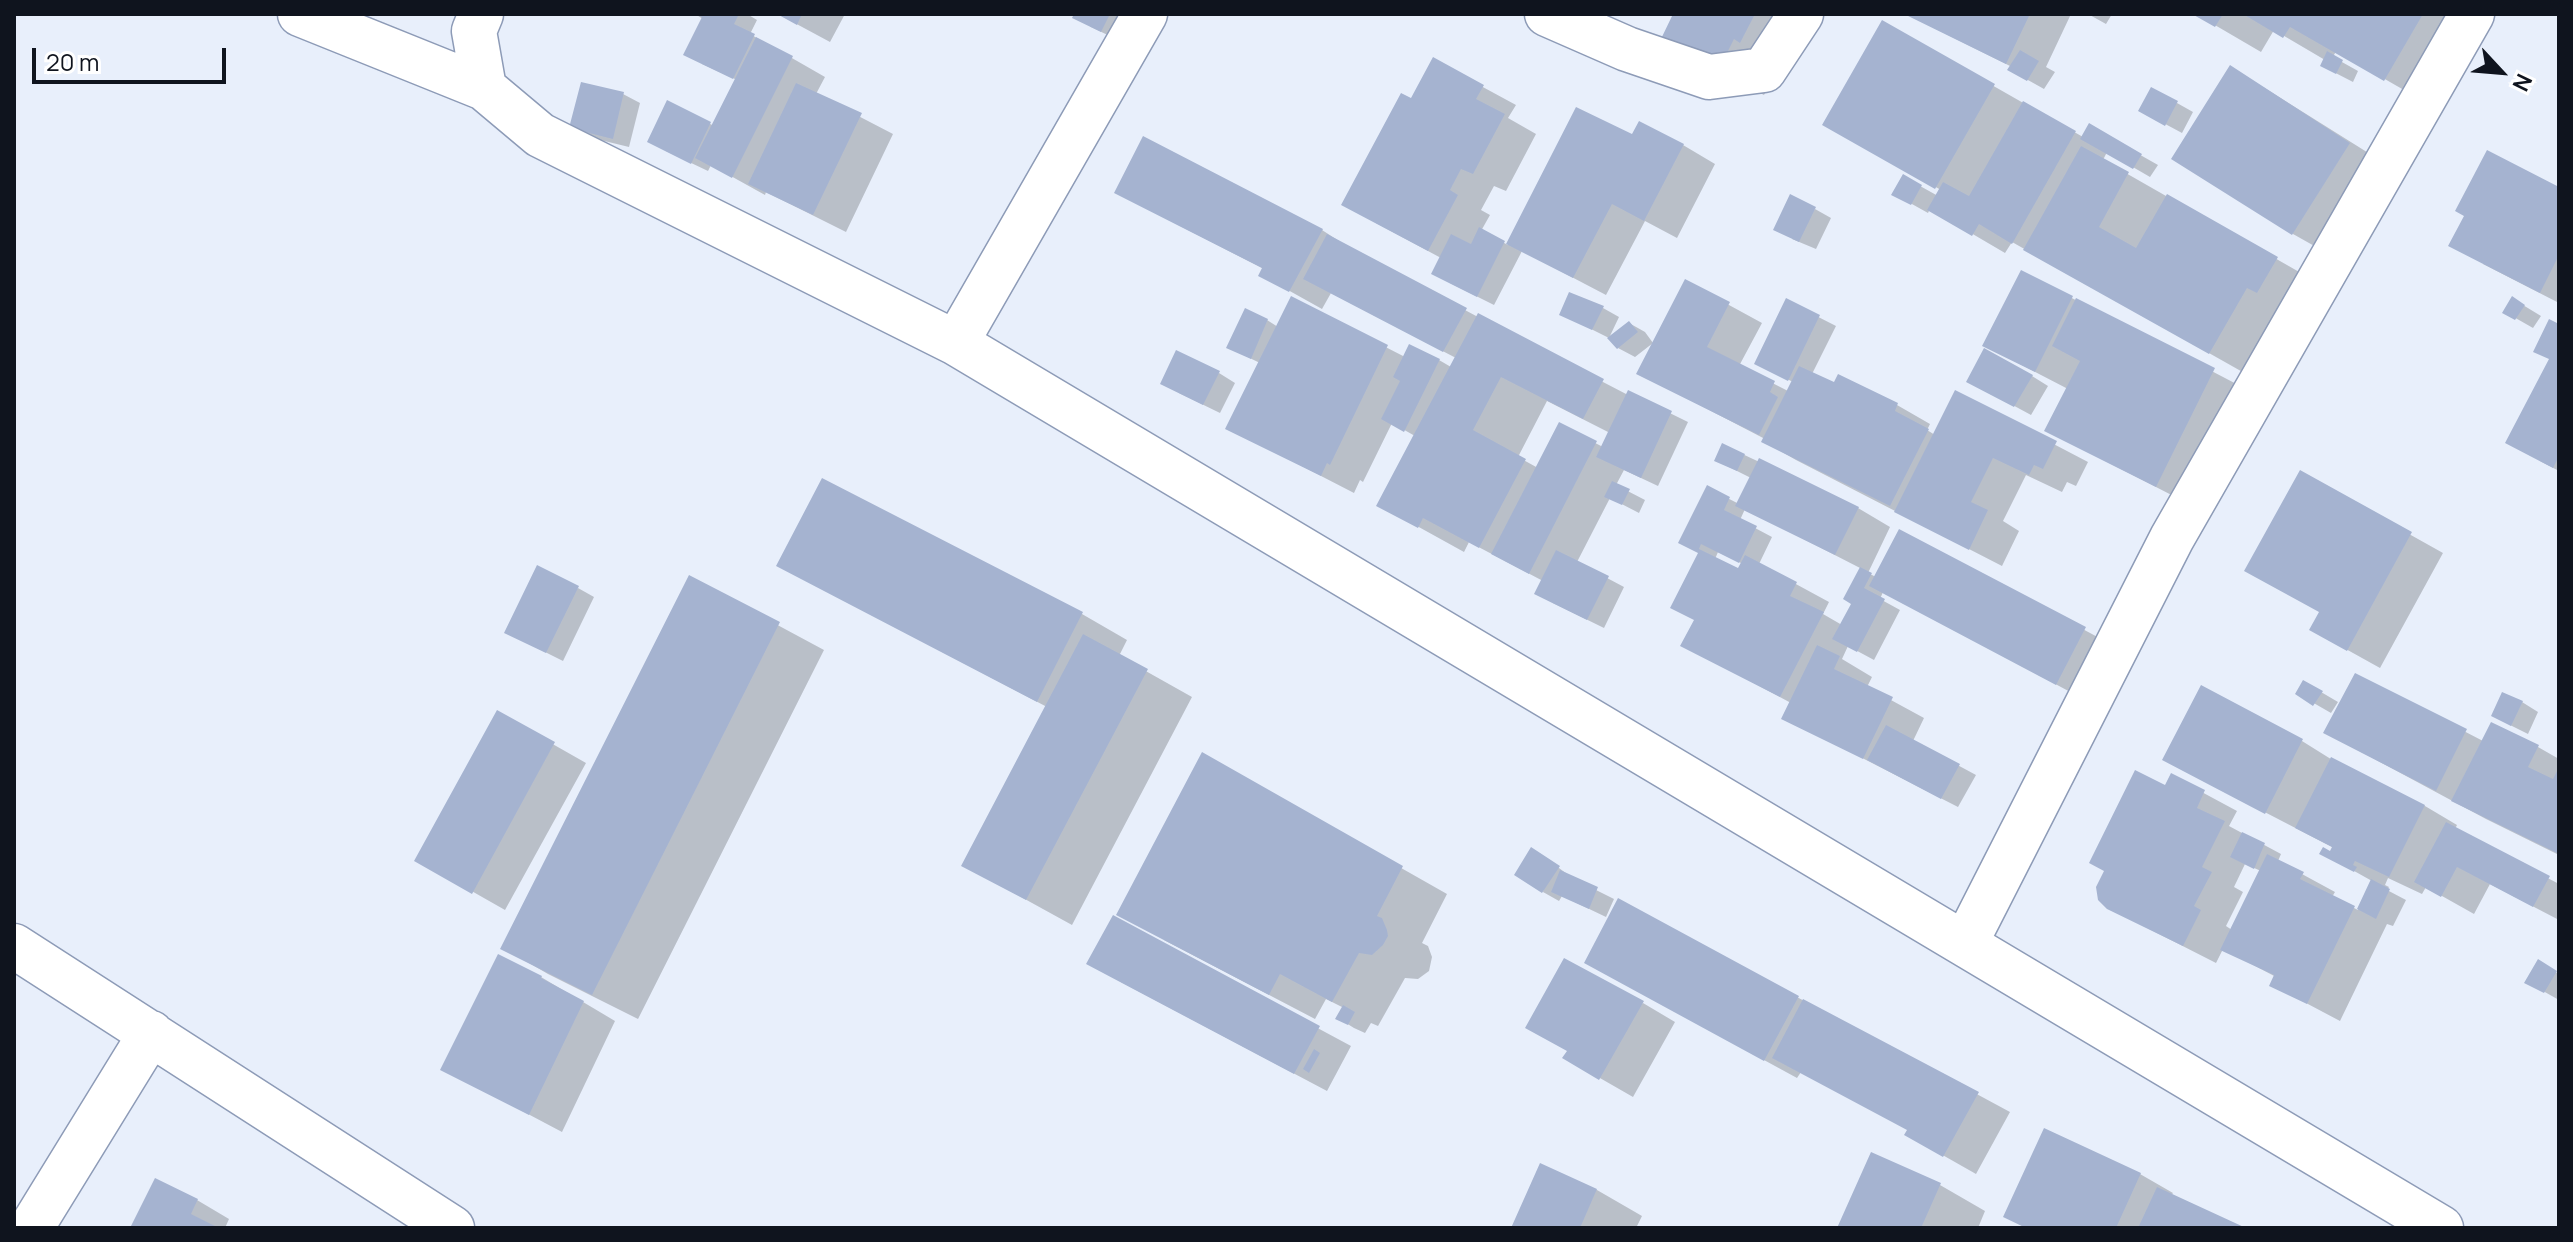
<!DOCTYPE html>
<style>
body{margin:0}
#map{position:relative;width:2573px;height:1242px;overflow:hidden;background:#e8effb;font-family:Manrope,sans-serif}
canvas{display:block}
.frame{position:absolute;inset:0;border:16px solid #0f141e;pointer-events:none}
.north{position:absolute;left:2461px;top:32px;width:80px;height:80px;-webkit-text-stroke:6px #fff;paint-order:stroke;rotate:116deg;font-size:22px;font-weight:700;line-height:32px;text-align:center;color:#0f141e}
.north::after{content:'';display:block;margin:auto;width:28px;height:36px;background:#0f141e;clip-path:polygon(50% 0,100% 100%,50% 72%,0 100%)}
.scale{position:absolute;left:32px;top:48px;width:194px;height:36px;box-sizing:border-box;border:4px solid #0f141e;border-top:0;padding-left:10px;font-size:24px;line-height:28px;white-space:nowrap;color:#0f141e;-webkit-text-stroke:6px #fff;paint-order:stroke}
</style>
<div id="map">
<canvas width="2573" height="1242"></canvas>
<div class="frame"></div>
<div class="north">N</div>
<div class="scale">20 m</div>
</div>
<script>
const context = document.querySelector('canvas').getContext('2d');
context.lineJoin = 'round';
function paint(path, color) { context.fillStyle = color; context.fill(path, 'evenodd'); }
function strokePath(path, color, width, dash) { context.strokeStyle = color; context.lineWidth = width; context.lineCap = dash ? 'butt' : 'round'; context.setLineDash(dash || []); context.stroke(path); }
const shadow = new Path2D(`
 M695 14H747L757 20 750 34 825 77 816 94 893 134 846 232 766 192 765 195 711 165 708 171 666 151 668 102 714 126 737 80 702 64 703 19Z
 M778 14H845L830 42Z
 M1076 14H1131L1118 40 1091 27Z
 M1676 14H1813L1780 64 1764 95 1708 67Z
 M1906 14H2071L2046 67 2055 72 2044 89 2010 70 2012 67Z
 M2088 14H2112L2106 24Z
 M2196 14H2464L2430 105 2336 51 2333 57 2358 71 2353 82 2322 66 2325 60 2274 30 2261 52Z
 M1883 23 2083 137 2089 126 2158 165 2150 177 2107 152 2103 160 2322 285 2255 379 2012 242 2005 253 1930 209 1928 213 1894 194 1904 177 1938 196 1941 190 1825 125Z
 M1433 60 1516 105 1508 118 1536 134 1506 191 1494 186 1481 210 1490 215 1481 231 1508 245 1577 109 1632 136 1683 145 1715 164 1677 238 1645 221 1606 295 1522 251 1494 305 1450 283 1441 258 1376 223 1412 100Z
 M2263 87 2370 154 2325 252 2293 234Z
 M623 94 640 103 629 147 588 137 572 127Z
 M2177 103 2193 112 2182 133 2141 111Z
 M2559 189V303L2483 264Z
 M1815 209 1831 218 1816 249 1792 239Z
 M1149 210 1322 230 1353 250 1478 317 1628 395 1629 393 1688 422 1658 486 1624 470 1616 485 1645 500 1639 513 1610 498 1577 562 1624 587 1604 628 1553 603 1543 581 1469 542 1464 552 1379 505 1415 436 1392 423 1363 482 1360 480 1354 493 1228 428 1260 363 1229 348 1267 320 1278 327 1292 299 1405 357 1439 360 1451 367 1456 358 1331 293 1322 309 1261 275 1264 269ZM1547 401 1610 433 1603 447 1560 425 1538 468 1518 457Z
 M2022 272 2246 389 2189 504 2047 431 2068 389 1985 346Z
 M1685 281 1762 323 1739 366 1788 391 1793 382 1773 372 1787 301 1836 326 1812 374 1835 385 1839 376 1897 405 1930 424 1927 430 1935 435 1956 393 2088 462 2076 486 2067 482 2062 492 2026 475 2003 521 2019 531 2002 566 1796 460 1763 441 1765 439 1638 373Z
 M2513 299 2541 316 2533 328 2505 312Z
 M1603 308 1619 317 1609 338 1561 314Z
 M1629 323 1645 332 1653 343 1635 357 1618 348Z
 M2559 326V471L2540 461 2551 360Z
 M1219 373 1235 383 1220 413 1179 393Z
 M2032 376 2048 386 2031 415 1985 390Z
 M1723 445 1858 508 1890 527 1868 573 1876 577 1900 531 2118 648 2089 702 1883 592 1880 599 1900 610 1874 660 1848 646 1842 659 1872 677 1867 687 1924 718 1913 741 1976 775 1958 807 1784 718 1791 703 1683 645 1696 620 1700 553 1681 542 1708 488 1739 504 1751 478 1717 461ZM1745 509 1862 569 1854 604 1842 625 1823 614 1829 602 1759 564 1772 537 1740 520ZM1718 552 1743 564 1739 571 1715 559Z
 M2300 473 2443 553 2380 668 2344 648 2321 612Z
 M823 481 1082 614 1127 640 1119 656 1192 697 1072 925 963 865 1047 707 779 566Z
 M690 578 824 650 638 1019 548 974 503 948Z
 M578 588 594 597 563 661 523 641Z
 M2356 675 2483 741 2538 747 2559 759V855L2486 819 2326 733Z
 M2304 682 2338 702 2331 713 2298 694Z
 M2522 702 2538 712 2528 734 2510 725Z
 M498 713 586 763 505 910 417 860Z
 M2302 741 2334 761 2425 806 2457 825 2455 829 2559 884V920L2490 884 2474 914 2426 887 2422 894 2388 878 2385 885 2389 887 2387 890 2406 900 2393 926 2387 924 2340 1021 2272 985 2276 977 2223 949 2216 963 2108 908 2172 776 2237 811 2229 826 2281 854 2278 861 2335 892 2332 897 2358 910 2372 881 2322 853 2331 854 2334 848 2197 777ZM2245 864 2261 871 2232 930 2226 926 2243 892 2234 887Z
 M1202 755 1447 894 1422 943 1428 946 1432 957 1429 971 1418 979 1405 978 1378 1026 1371 1023 1365 1033 1354 1028 1338 1018 1344 1008 1326 999 1315 1019 1164 940Z
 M1548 860 1574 879 1614 899 1606 917 1562 896 1559 901 1543 892Z
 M1619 901 2010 1112 1976 1174 1939 1153 1909 1130 1801 1072 1797 1078 1619 981Z
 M1113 918 1351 1046 1327 1091 1121 982Z
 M2538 962 2559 974V1000L2527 982Z
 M541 977 615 1021 562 1132 443 1069Z
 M1643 1003 1675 1022 1633 1097 1565 1058Z
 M2045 1130 2140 1174 2173 1193 2171 1196 2241 1228H2026L2006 1216Z
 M1872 1154 1940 1185 1985 1211 1978 1228H1839Z
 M1541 1166 1597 1190 1642 1216 1636 1228H1513Z
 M197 1200 229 1219 225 1228H133Z`);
const building = new Path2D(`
 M693 14H739L734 24 755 34 733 79 683 55 702 17Z
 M777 14H802L797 25Z
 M1074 14H1110L1101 32 1072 18Z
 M1673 14H1755L1740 43 1734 39 1718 71 1660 41Z
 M1904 14H2030L2006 64Z
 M2192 14H2223L2215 27Z
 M2243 14H2423L2384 81 2290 27 2283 38Z
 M1882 20 1995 84 1935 189 1822 125Z
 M756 37 793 56 732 178 695 158Z
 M2020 50 2039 61 2027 81 2007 70Z
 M2327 51 2343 60 2336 74 2320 66Z
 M1433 57 1484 85 1476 99 1505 114 1473 174 1461 169 1450 190 1458 195 1428 251 1341 205 1401 93 1411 98Z
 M2230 65 2350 143 2292 235 2171 159Z
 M581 82 624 92 613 139 569 128Z
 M796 83 862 113 813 215 748 184Z
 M2151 87 2178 101 2165 126 2138 111Z
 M667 100 711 122 691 164 647 142Z
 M2023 101 2076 131 2012 244 1979 224 1972 236 1927 210 1943 182 1969 196Z
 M1576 107 1632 134 1639 121 1684 144 1644 221 1612 204 1573 278 1506 244Z
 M2089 123 2142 154 2133 169 2080 139Z
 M1143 136 1323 229 1289 292 1258 276 1262 268 1114 193Z
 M2081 146 2129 172 2099 227 2136 248 2167 194 2278 257 2257 293 2247 288 2209 354 2023 250Z
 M2487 150 2559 187V255L2540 293 2448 246 2464 216 2455 211Z
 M1903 174 1922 185 1911 205 1891 195Z
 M1790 194 1816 207 1799 242 1773 230Z
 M1479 227 1505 241 1477 297 1431 274 1451 234 1471 244Z
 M1327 234 1467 308 1443 352 1303 279Z
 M2021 270 2073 296 2035 372 1982 346Z
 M1685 279 1730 302 1707 347 1775 381 1770 392 1778 397 1759 435 1636 374Z
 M1569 292 1604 306 1592 330 1559 315Z
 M1291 296 1388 345 1330 465 1327 463 1321 476 1225 429Z
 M2512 296 2525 305 2515 320 2502 313Z
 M1786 298 1820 315 1788 381 1754 364Z
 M2076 298 2215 368 2156 487 2044 431 2080 361 2052 346Z
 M1245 308 1268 319 1251 359 1226 348Z
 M1478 313 1604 379 1583 419 1501 377 1473 430 1526 459 1479 548 1423 518 1418 528 1376 506Z
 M2549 319 2559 324V456L2553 468 2505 443 2549 359 2533 352Z
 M1629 321 1638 332 1617 349 1607 338Z
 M1409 344 1440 359 1404 432 1381 419 1400 381 1393 377Z
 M1984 348 2033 375 2014 407 1966 382Z
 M1176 350 1220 371 1203 405 1160 384Z
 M1799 366 1834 382 1838 374 1898 403 1895 411 1929 429 1890 506 1761 442Z
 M1628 390 1672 411 1641 478 1596 457Z
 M1955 390 2057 441 2043 469 2034 465 2029 475 1993 458 1971 502 1988 510 1969 550 1894 512Z
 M1559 422 1597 441 1529 574 1491 554Z
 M1722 443 1745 454 1737 471 1714 461Z
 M1759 458 1859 507 1835 555 1735 506Z
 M2300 470 2412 532 2347 651 2309 630 2319 612 2244 571Z
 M822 478 1083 612 1037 702 776 566Z
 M1612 481 1630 489 1622 505 1604 497Z
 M1707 485 1730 497 1724 510 1757 526 1739 563 1701 544 1699 549 1738 568 1745 555 1797 582 1790 596 1824 612 1780 697 1680 646 1694 620 1670 608 1698 553 1678 543Z
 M1899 529 2086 627 2056 685 1869 586Z
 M1556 550 1609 576 1587 620 1534 594Z
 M537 565 579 586 546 653 504 633Z
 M1860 567 1872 573 1864 588 1885 599 1857 652 1832 639 1851 604 1843 599Z
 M689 575 780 622 592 995 500 949Z
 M1083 634 1148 669 1026 900 961 866Z
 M1817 645 1840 656 1834 669 1893 697 1863 759 1781 719Z
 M2355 673 2467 729 2436 791 2323 733Z
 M2303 680 2323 691 2313 706 2295 694Z
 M2201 685 2303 739 2265 814 2162 760Z
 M2502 692 2523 701 2511 726 2491 716Z
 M497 710 555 742 472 894 414 861Z
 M2491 722 2539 745 2528 767 2553 779 2559 767V854L2451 801Z
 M1886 725 1960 764 1941 799 1867 760Z
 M1202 752 1403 866 1377 916 1382 918 1387 930 1388 936 1383 945 1372 955 1359 953 1332 1002 1280 974 1269 995 1116 915Z
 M2331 757 2425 805 2389 877 2355 861 2353 865 2357 867 2354 872 2319 854 2323 847 2330 851 2332 847 2295 828Z
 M2135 770 2165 785 2171 773 2205 790 2197 808 2225 821 2202 867 2212 872 2194 906 2201 910 2183 946 2107 909 2098 900 2096 887 2104 871 2089 863Z
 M2446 822 2550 876 2533 907 2457 867 2441 897 2414 882Z
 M2242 832 2265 843 2254 869 2230 857Z
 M1531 847 1560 866 1542 893 1514 875Z
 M2267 854 2304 872 2300 879 2355 906 2307 1004 2269 986 2274 975 2220 950Z
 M1560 870 1598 887 1589 909 1551 892Z
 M2371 879 2390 889 2376 919 2357 909Z
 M1618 898 1799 996 1764 1061 1584 963Z
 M1113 915 1320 1026 1294 1074 1086 964Z
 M498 954 542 976 541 978 584 1001 529 1115 440 1070Z
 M1564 958 1644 1001 1599 1080 1562 1058 1567 1051 1525 1028Z
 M2538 959 2557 971 2544 993 2524 983Z
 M1803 999 1979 1092 1943 1157 1904 1135 1907 1130 1772 1058Z
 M1343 1005 1355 1012 1348 1025 1335 1019Z
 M1314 1049 1320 1053 1309 1073 1303 1069Z
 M2044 1128 2141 1173 2116 1228H2026L2003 1217Z
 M1871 1152 1941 1183 1921 1228H1837Z
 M1540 1163 1597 1189 1580 1228H1511Z
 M155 1178 198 1199 191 1214 219 1228H130Z
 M2157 1187 2246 1228H2138Z`);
const street = new Path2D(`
 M300 14 484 88 540 135 956 343 2441 1228
 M481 14 474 31 484 88
 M1547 14 1627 49 1709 77 1764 70 1801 14
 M956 343 1145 14
 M1965 944 2172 538 2472 14
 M14 946 452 1228
 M31 1228 151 1033`);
paint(shadow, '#0003');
paint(building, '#a5b3d0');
strokePath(street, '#8d9bb7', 47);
strokePath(street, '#fff', 44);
</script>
